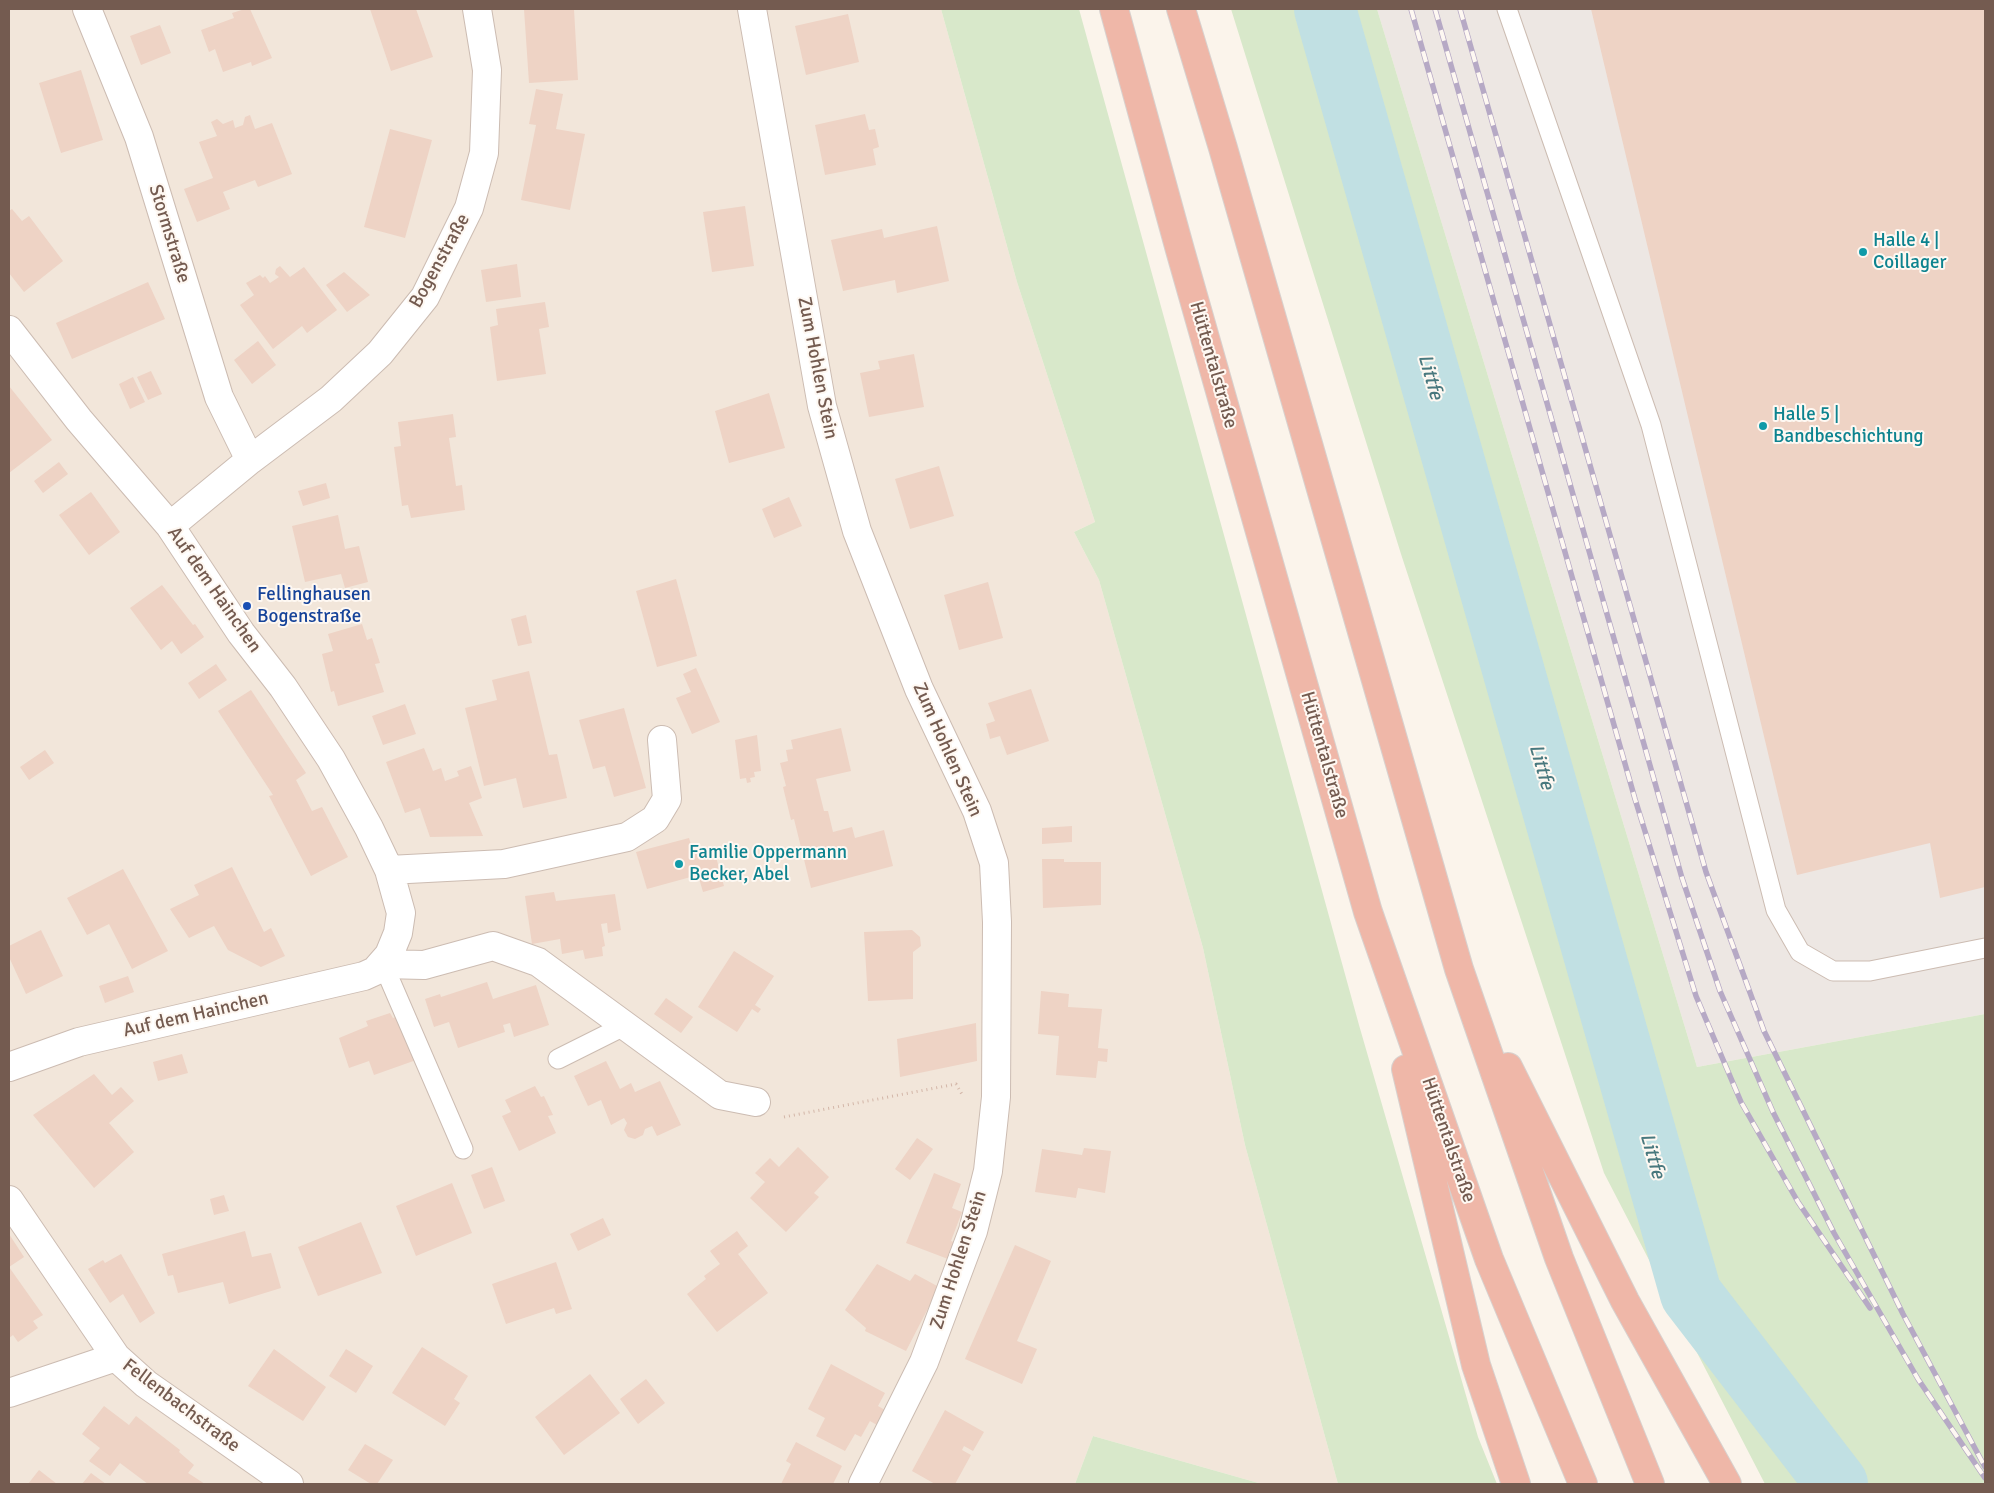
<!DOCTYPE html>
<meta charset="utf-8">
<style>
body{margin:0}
#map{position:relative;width:1994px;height:1493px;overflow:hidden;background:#fbf4eb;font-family:Signika,sans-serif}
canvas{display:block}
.frame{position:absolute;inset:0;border:10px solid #745b50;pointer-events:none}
</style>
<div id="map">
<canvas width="1994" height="1493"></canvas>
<div class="frame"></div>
</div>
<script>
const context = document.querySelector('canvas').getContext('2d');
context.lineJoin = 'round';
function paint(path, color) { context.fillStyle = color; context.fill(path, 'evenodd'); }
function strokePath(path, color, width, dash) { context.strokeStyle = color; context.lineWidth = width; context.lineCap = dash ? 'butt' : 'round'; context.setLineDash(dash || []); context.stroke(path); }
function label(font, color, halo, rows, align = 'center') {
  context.font = font + ' Signika,sans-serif'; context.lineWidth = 4; context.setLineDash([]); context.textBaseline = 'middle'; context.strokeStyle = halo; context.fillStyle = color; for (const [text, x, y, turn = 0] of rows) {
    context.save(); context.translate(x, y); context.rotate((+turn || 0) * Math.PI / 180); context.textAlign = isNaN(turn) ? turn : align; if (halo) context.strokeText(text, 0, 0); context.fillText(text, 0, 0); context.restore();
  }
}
const residential = new Path2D(`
 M9 9H941L1017 282 1095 522 1074 532 1099 580 1203 948 1245 1145 1338 1484H1262L1093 1436 1075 1484H9Z`);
const industrial = new Path2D(`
 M1377 9H1985V1014L1697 1067Z`);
const green = new Path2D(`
 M941 9H1079L1359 1025 1478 1437 1497 1484H1338L1245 1145 1203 948 1099 580 1074 532 1095 522 1017 282Z
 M1231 9H1377L1697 1067 1985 1014V1484H1765L1604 1173 1401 554Z
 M1093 1436 1262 1484H1075Z`);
const river = new Path2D(`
 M1325 9 1691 1294 1837 1484`);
const building = new Path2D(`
 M245 9H250L272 58 252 66 251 62 223 72 215 49 209 52 201 30 234 18 232 13Z
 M370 9H416L433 57 391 71Z
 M524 9H574L578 80 529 83Z
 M1591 9H1985V887L1940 898 1930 843 1797 875Z
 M848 14 859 62 806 75 795 26Z
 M160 25 171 53 141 65 130 36Z
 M81 70 103 140 61 153 39 83Z
 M536 89 563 94 556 129 585 134 570 210 521 200 536 125 529 124Z
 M865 114 869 130 875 129 879 147 873 149 876 165 825 175 815 125Z
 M250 115 255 129 272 123 292 174 258 187 255 180 223 192 230 209 197 222 184 189 213 178 199 142 217 136 211 122 217 119 223 124 233 120 235 128 243 125 245 117Z
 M390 129 432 140 405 238 364 227Z
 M745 206 754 266 712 272 703 212Z
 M12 209 22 221 29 216 63 261 24 292 9 273V211Z
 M937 226 949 281 897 293 895 280 843 291 831 240 882 229 884 238Z
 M517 264 521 297 486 302 481 270Z
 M280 266 290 277 304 267 337 310 307 333 302 326 273 349 240 305 254 295 246 283 260 275 263 278 265 276 270 283 279 277 275 274 276 269Z
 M344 272 370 295 347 312 326 285Z
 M148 282 165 319 72 359 56 323Z
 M545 302 549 327 539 329 546 374 497 381 490 327 498 325 496 309Z
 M258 341 276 365 252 384 234 360Z
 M914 354 924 407 869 417 860 373 880 369 878 361Z
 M151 371 162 394 148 400 137 377Z
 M133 377 145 402 130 409 119 384Z
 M9 386 52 440 9 473Z
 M769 393 785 448 729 463 715 411Z
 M453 414 456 437 449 438 456 486 462 485 465 510 411 518 408 505 402 506 394 447 401 446 398 422Z
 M59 462 68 474 43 493 34 481Z
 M939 466 954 516 910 529 895 479Z
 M326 483 330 498 303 506 298 491Z
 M91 492 120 532 89 555 59 515Z
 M789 497 802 526 774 538 762 509Z
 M338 515 345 549 359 546 368 582 345 588 341 574 305 582 292 526Z
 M676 579 697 656 657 667 636 591Z
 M988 582 1003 638 959 650 944 595Z
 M162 585 193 625 195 624 204 637 181 654 172 641 161 650 130 608Z
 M526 615 532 643 518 646 511 619Z
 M362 624 367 640 372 638 380 663 375 664 384 692 338 706 334 691 331 692 322 654 333 651 328 634Z
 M216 664 227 680 199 699 188 683Z
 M696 668 720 722 692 734 676 698 691 692 683 674Z
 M529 671 549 755 557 754 567 798 523 808 516 778 484 786 465 708 497 700 492 680Z
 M1031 689 1049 741 1007 755 1000 736 990 739 986 724 995 721 988 703Z
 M251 690 306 773 296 780 312 811 322 807 348 857 311 876 269 796 273 795 218 711Z
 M405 704 416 734 383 745 372 716Z
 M624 708 646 788 614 797 605 766 593 769 579 720Z
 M841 728 851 771 816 779 824 811H828L833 832 852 827 855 838 884 830 893 866 811 888 794 819 791 820 783 787 786 786 780 763 788 761 786 750 793 749 791 740Z
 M757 735 761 771 754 772 755 777 750 778 751 782 747 783 746 778 740 779 735 740Z
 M424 748 433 771 441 768 445 781 459 776 457 771 471 766 482 798 469 803 483 836 430 837 420 808 405 813 386 762Z
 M45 750 54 763 29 780 20 767Z
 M1072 826V842L1042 844V828Z
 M689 838 693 851 713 846 724 886 703 892 698 875 647 889 636 852Z
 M1042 859H1064V862H1101V905L1043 908Z
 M232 867 264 932 271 928 285 956 261 967 228 950 214 926 189 938 170 909 199 895 194 885Z
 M123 869 168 951 132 969 109 924 87 935 67 898Z
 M554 892 556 901 615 894 621 930 608 933 607 923 601 924 605 946 602 947 603 956 585 959 583 950 562 954 560 939 532 944 525 896Z
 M41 930 63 976 26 994 9 957V946Z
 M912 930 920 937 921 946 913 952V999L868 1001 864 932Z
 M734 951 774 976 755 1005 761 1009 758 1013 752 1009 737 1032 698 1007Z
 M128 976 134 992 105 1003 99 986Z
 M487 982 493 999 536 985 549 1025 514 1037 510 1023 503 1025 505 1032 458 1048 449 1022 434 1027 425 999 440 994 441 997Z
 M1041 991 1069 994 1068 1007 1102 1009 1098 1048 1108 1049 1107 1062 1098 1061 1096 1078 1056 1075 1059 1036 1038 1034Z
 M666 998 693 1017 681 1033 654 1014Z
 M390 1013 393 1018 404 1014 419 1059 374 1075 369 1061 349 1068 339 1038 368 1026 366 1021Z
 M976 1023 977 1061 900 1077 897 1039Z
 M182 1054 188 1073 158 1081 153 1062Z
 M606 1061 620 1089 631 1083 635 1092 660 1081 681 1125 657 1136 652 1126 645 1129 643 1135 635 1139 628 1137 624 1130 627 1123 624 1118 611 1125 601 1100 588 1106 574 1076Z
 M94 1074 112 1095 121 1087 134 1101 109 1123 134 1152 94 1188 33 1115Z
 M535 1086 541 1097 544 1096 553 1115 548 1116 556 1133 519 1151 502 1116 511 1112 505 1100Z
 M917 1138 933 1149 910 1180 895 1169Z
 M798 1147 829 1177 814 1193 819 1197 786 1232 750 1198 765 1182 755 1173 770 1158 779 1167Z
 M1084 1148 1111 1151 1105 1193 1078 1188 1076 1198 1035 1192 1042 1149 1082 1155Z
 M492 1167 505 1201 484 1209 471 1175Z
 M934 1173 961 1184 952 1208 962 1212 951 1241 954 1242 948 1259 906 1243Z
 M452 1183 472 1233 416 1256 396 1206Z
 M224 1195 229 1211 214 1215 210 1199Z
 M603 1218 611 1235 578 1251 570 1234Z
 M361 1222 382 1273 318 1296 298 1247Z
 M245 1231 252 1257 271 1253 281 1288 229 1304 223 1282 178 1293 173 1275 168 1276 162 1254Z
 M737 1231 748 1246 738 1254 768 1293 717 1332 687 1294 706 1279 704 1276 720 1264 710 1251Z
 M9 1234 24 1257 9 1267 43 1315 33 1321 38 1328 18 1342 13 1335 9 1338Z
 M1015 1245 1051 1261 1017 1341 1037 1349 1022 1384 965 1359Z
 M121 1254 155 1313 140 1323 123 1294 110 1303 88 1269 103 1260 105 1263Z
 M556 1262 572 1309 556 1314 554 1308 506 1324 492 1284Z
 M877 1264 910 1281 915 1274 939 1287 906 1351 865 1331 866 1328 845 1310Z
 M422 1347 468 1376 454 1399 460 1403 445 1426 392 1393Z
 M274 1349 326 1387 303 1421 248 1386Z
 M346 1349 373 1366 356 1393 329 1376Z
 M831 1364 885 1393 878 1406 885 1410 877 1425 870 1421 861 1437 855 1434 845 1451 816 1436 825 1418 808 1409Z
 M590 1374 620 1413 564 1455 535 1417Z
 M646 1379 665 1403 638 1424 620 1399Z
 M104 1406 129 1425 136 1416 180 1450 179 1452 194 1465 188 1473 205 1484H148L120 1463 110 1476 89 1461 100 1448 82 1434Z
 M945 1410 984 1432 973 1451 964 1446 962 1450 971 1455 955 1484H935L912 1471Z
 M796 1442 842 1466 833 1484H781L791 1464 786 1461Z
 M365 1444 393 1460 377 1484H371L348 1470Z
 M39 1470 57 1484H28Z
 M91 1473 106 1484H82Z`);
const path = new Path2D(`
 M784 1117 956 1084 963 1096`);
const lane = new Path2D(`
 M1507 9 1651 425 1776 910 1800 952 1833 971H1870L1985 948
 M383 964 463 1149
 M558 1059 624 1026`);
const street = new Path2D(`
 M87 9 139 137 219 397 250 460
 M752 9 822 406 857 531 919 689 977 811 994 863 997 922 996 1097 988 1171 973 1231 924 1362 863 1484
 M9 330 79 420 170 526 241 633 283 687 331 759 369 828 389 870 401 913 398 933 389 955 375 971 364 976 79 1042 9 1067
 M170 526 250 460 331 399 380 353 425 297 469 208 484 153 487 70 477 9
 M389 870 504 864 627 837 655 819 667 799 662 740
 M383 964 424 965 493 946 538 962 720 1095 756 1102
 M9 1200 116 1357 146 1384 289 1484
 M9 1393 116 1357`);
const highway = new Path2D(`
 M1114 9 1180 250 1368 912 1489 1259 1583 1484
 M1181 9 1223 148 1459 969 1559 1258 1650 1484
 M1508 1067 1625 1301 1727 1484
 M1406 1069 1476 1365 1516 1484`);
const rail = new Path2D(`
 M1411 9 1635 799 1696 996 1741 1102 1798 1202 1870 1308
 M1435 9 1682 878 1720 991 1773 1112 1834 1233 1918 1379 1985 1478
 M1460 9 1706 872 1764 1031 1903 1314 1985 1467`);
const markers = [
 [1863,252,5,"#0f9aa8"],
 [1763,426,5,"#0f9aa8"],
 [247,606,5,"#1a4fb4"],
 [679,864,5,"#0f9aa8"]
];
const streetNames = [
 ["Stormstraße",169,234,73],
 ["Bogenstraße",440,261,-61],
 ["Hüttentalstraße",1213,365,74],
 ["Zum Hohlen Stein",817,368,79],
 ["Auf dem Hainchen",214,590,55],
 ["Zum Hohlen Stein",947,750,66],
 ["Hüttentalstraße",1324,755,74],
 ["Auf dem Hainchen",196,1015,-13],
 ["Hüttentalstraße",1448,1140,71],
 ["Zum Hohlen Stein",959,1260,-72],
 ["Fellenbachstraße",181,1406,37]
];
const cultureNames = [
 ["Halle 4 |",1873,241],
 ["Coillager",1873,263],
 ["Halle 5 |",1773,415],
 ["Bandbeschichtung",1773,437],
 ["Familie Oppermann",689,853],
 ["Becker, Abel",689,875]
];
const transitNames = [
 ["Fellinghausen",257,595],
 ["Bogenstraße",257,617]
];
const waterNames = [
 ["Littfe",1430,377,74],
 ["Littfe",1541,767,74],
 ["Littfe",1652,1156,74]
];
paint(residential, '#f2e6da');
paint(industrial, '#ede7e3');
paint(green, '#d8e8ca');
strokePath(river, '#c1e0e3', 62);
paint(building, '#eed3c5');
strokePath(lane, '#ccbcb2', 21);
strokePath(street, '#ccbcb2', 30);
strokePath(highway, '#d8d1ce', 30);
strokePath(path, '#d3b6a8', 3, [1, 4]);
strokePath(lane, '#fff', 19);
strokePath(street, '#fff', 28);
strokePath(highway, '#efb7a8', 28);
strokePath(rail, '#b6a9c5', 5.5);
strokePath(rail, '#fef8f2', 4, [11]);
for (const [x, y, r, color] of markers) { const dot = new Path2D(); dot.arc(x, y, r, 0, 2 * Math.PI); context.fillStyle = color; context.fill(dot); strokePath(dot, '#fef8f2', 2); }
label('19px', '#745b50', '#fef8f2', streetNames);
label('19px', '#0d838f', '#fef8f2', cultureNames, 'left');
label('19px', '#164399', '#fef8f2', transitNames, 'left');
label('italic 20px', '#48787e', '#fef8f2', waterNames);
</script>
